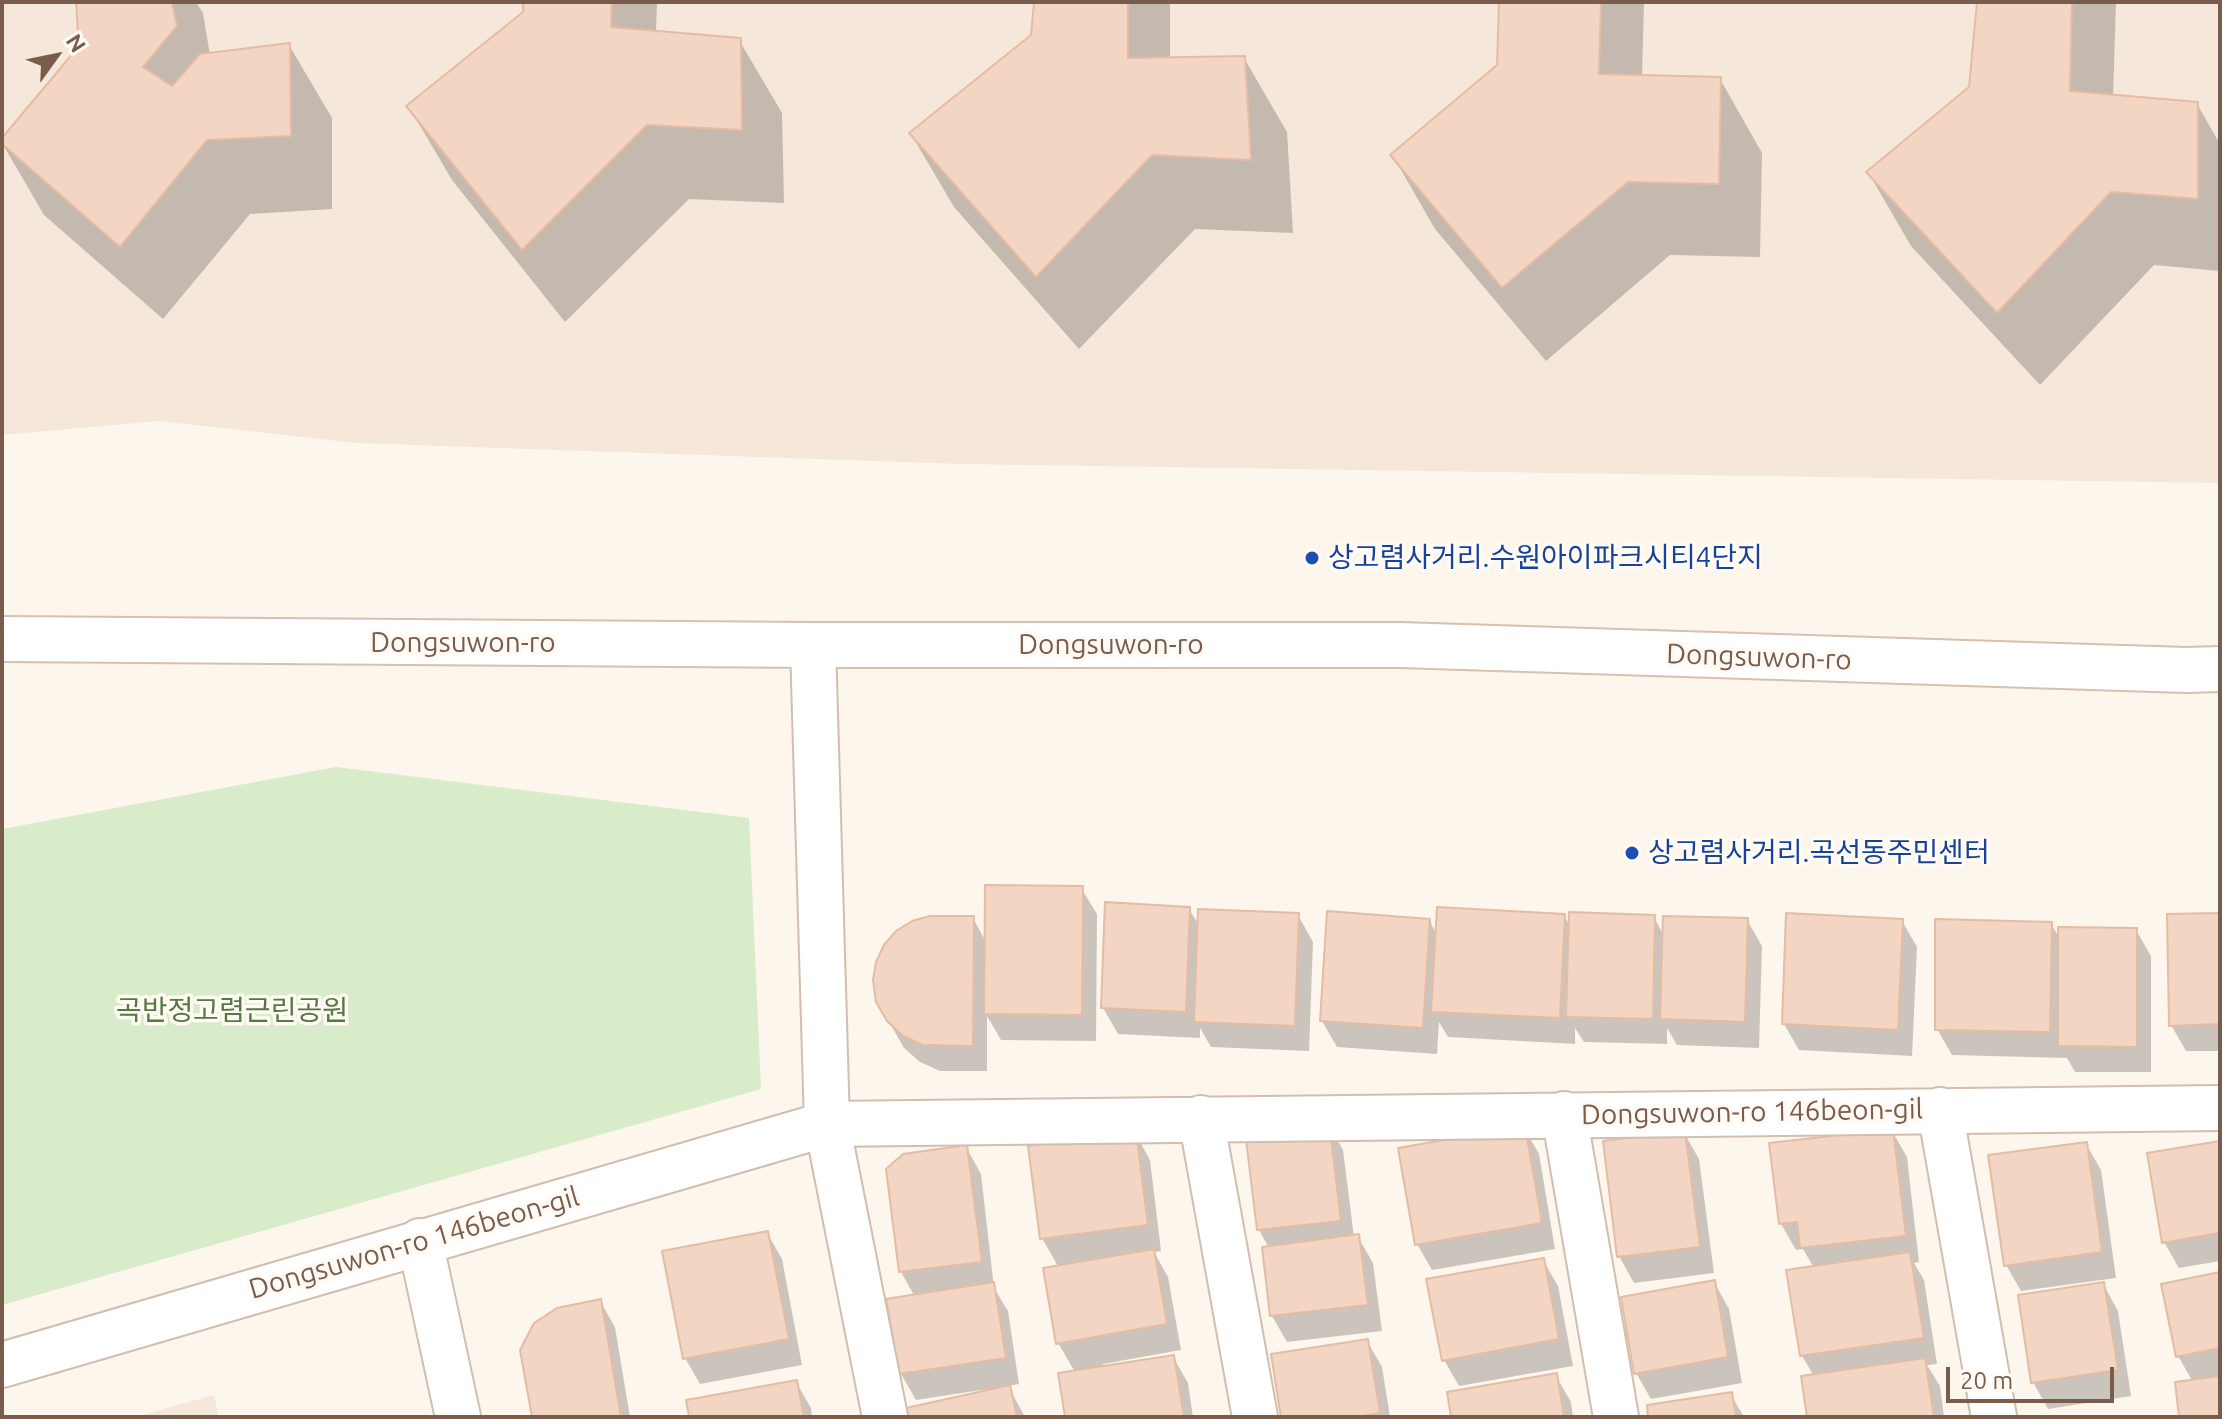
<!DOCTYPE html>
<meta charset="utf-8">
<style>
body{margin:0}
#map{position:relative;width:2222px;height:1419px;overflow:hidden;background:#fdf6ec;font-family:Ubuntu,sans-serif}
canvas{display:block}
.frame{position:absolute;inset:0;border:4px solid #7a5c4d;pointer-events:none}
.north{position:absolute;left:16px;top:16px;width:80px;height:80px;-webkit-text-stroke:6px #fffaf3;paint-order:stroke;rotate:57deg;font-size:22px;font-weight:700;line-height:32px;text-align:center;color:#7a5c4d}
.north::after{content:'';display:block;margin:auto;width:28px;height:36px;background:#7a5c4d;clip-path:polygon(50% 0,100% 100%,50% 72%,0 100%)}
.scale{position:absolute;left:1946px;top:1367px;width:168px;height:36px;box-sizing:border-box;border:4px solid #7a5c4d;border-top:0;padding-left:10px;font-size:24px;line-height:28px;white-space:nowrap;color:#7a5c4d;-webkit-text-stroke:6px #fffaf3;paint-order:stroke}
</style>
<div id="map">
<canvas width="2222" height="1419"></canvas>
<div class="frame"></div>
<div class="north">N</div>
<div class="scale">20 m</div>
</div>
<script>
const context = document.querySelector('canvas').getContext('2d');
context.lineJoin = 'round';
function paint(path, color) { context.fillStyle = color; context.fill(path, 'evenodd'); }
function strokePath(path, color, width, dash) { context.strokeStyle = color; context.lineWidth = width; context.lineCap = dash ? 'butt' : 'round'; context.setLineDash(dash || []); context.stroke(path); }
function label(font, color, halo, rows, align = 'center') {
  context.font = font + ' Ubuntu,"Noto Sans KR",sans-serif'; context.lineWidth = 7; context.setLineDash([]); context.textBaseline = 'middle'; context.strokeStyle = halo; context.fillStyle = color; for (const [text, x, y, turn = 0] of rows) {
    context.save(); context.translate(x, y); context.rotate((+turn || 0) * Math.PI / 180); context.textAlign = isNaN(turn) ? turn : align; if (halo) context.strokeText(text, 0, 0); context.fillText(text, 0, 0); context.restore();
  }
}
const residential = new Path2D(`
 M2 2H2220V483L961 464 355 443 159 421 2 435Z
 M214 1395 219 1417H135Z`);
const green = new Path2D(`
 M336 767 749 818 761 1089 2 1305V829Z`);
const shadow = new Path2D(`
 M78 2H196L203 13 210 55 289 45 332 118V209L250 214 163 319 44 215 2 143 81 46Z
 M525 2H657L656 33 739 40 782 113 784 203 689 199 565 322 452 180 409 107 525 13Z
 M1036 2H1170V59L1244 58 1287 132 1293 233 1195 229 1079 349 954 207 911 134 1033 36Z
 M1501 2H1644L1642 77 1720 79 1762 153 1760 257 1670 255 1546 361 1435 229 1393 156 1499 66Z
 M1979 2H2116L2113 97 2197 104 2220 144V271L2154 265 2040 385 1911 246 1868 172 1971 88Z
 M1081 888 1097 914 1096 1041 1001 1040 987 1016V1071H940L920 1062 904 1048 888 1020 973 918 986 942Z
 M1189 909 1200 927 1298 915 1313 942 1309 1051 1211 1047 1200 1028V1038L1118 1034 1103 1008Z
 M2220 915V1051H2186L2171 1025Z
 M1564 916 1571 927 1654 917 1664 936 1747 920 1762 946 1759 1048 1677 1045 1667 1028V1044L1584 1042 1575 1028V1044L1448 1037 1439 1022 1437 1054 1337 1047 1322 1021 1429 920 1437 935Z
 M1902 921 1917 947 1912 1056 1799 1050 1784 1024Z
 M2051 924 2060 939 2136 930 2151 956V1072H2075L2067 1058 1952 1055 1937 1029Z
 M1328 1124 1343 1150 1354 1237H1358L1373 1263 1382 1331 1287 1342 1272 1316 1269 1248 1259 1230Z
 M1524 1128 1539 1154 1555 1249 1432 1270 1417 1244Z
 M1892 1131 1907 1157 1919 1262 1914 1263 1924 1280 1937 1364 1927 1365 1940 1386 1944 1417H1809L1814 1376 1802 1356 1814 1268 1803 1249 1796 1250 1781 1224Z
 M1135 1133 1150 1160 1161 1251 1154 1252 1168 1277 1181 1350 1103 1364 1104 1368 1173 1357 1188 1383 1193 1417H1067L1075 1372 1058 1343 1059 1268 1042 1238Z
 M1684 1133 1699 1159 1714 1273 1634 1283 1619 1256Z
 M2220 1143V1261L2179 1268 2164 1242Z
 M2086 1144 2101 1170 2116 1278 2021 1291 2006 1265Z
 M966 1147 981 1174 994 1288 1008 1311 1019 1384 1008 1386 1025 1417H910L989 1392 988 1389 916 1400 901 1374 915 1297 901 1272 888 1170Z
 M767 1233 782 1259 802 1365 700 1384 685 1358Z
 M1543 1260 1558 1286 1573 1366 1459 1386 1444 1360Z
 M2220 1274V1417H2181L2193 1382 2178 1356Z
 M1714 1282 1729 1309 1742 1383 1651 1399 1636 1373Z
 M2103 1284 2118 1311 2131 1396 2048 1409 2033 1382Z
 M600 1301 615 1327 630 1417H534Z
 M1367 1341 1382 1367 1390 1417H1283Z
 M1556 1376 1571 1402 1573 1417H1453Z
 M796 1382 811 1408 812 1417H691Z
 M1731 1395 1744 1417H1650Z`);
const building = new Path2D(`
 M76 2H172L177 26 143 67 172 86 200 54 290 43 291 136 207 140 120 247 2 144V138L79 46Z
 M523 2H612L611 27 741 38 742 130 647 125 522 250 406 106 523 12Z
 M1034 2H1128V58L1245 56 1251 160 1152 155 1036 277 909 133 1031 35Z
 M1499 2H1601L1599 74 1721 77 1719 184 1628 182 1502 288 1390 155 1497 65Z
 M1977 2H2072L2070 91 2198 102V199L2111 192 1997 313 1866 172 1969 87Z
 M985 885 1083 886 1082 1015 984 1014Z
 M1105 902 1190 907 1186 1012 1101 1008Z
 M1437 907 1565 914 1560 1018 1431 1012Z
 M1198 909 1299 913 1295 1026 1194 1022Z
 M1327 911 1430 919 1423 1028 1320 1021Z
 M1569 912 1655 915 1653 1019 1566 1017Z
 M1786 913 1903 919 1898 1030 1782 1024Z
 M2220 913V1024L2169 1026 2167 914Z
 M930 916H974L973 1046 923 1045 903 1036 887 1021 876 1002 873 980 876 962 884 945 896 931 912 921Z
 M1663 916 1748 918 1745 1022 1660 1019Z
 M1935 919 2052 922 2050 1032 1935 1030Z
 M2058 927 2137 928V1047L2058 1046Z
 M1329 1122 1341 1221 1257 1230 1245 1131Z
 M1525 1126 1542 1223 1415 1245 1398 1148Z
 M1893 1129 1906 1236 1800 1248 1797 1222 1779 1224 1769 1143Z
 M1136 1131 1148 1225 1040 1239 1028 1146Z
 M1685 1131 1700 1247 1617 1257 1603 1141Z
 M2220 1141V1233L2162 1243 2147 1153Z
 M2087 1142 2102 1252 2004 1266 1988 1155Z
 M967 1145 982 1262 899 1272 886 1169 903 1154Z
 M768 1231 789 1339 683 1359 662 1251Z
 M1359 1234 1368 1305 1270 1316 1262 1247Z
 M1154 1249 1167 1324 1056 1344 1043 1268Z
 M1910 1252 1924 1338 1800 1356 1786 1270Z
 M1544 1258 1559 1339 1442 1361 1426 1279Z
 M2220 1272V1348L2176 1357 2161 1284Z
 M1715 1280 1728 1357 1634 1374 1621 1297Z
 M994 1282 1006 1358 899 1374 886 1299Z
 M2104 1282 2118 1370 2031 1383 2018 1295Z
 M601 1299 621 1417H532L520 1350 534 1323 557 1308Z
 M1368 1339 1380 1413 1355 1417H1281L1271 1354Z
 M1174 1355 1184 1417H1065L1058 1373Z
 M1925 1358 1934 1417H1807L1801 1376Z
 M1557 1373 1564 1417H1451L1447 1392Z
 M2220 1376V1417H2179L2175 1382Z
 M797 1380 804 1417H689L686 1400Z
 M1010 1385 1017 1417H908L906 1408Z
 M1732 1392 1736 1417H1648L1647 1405Z`);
const street = new Path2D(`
 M813 645 827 1124 885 1417
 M1940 1110 1994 1417
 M1564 1114 1616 1417
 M1201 1118 1255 1417
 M420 1241 458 1417
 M2 1365 827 1124 2220 1108`);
const secondary = new Path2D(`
 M2 639 813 645H1400L2186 670 2220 669`);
const markers = [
 [1312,558,8,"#1a4fb4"],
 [1632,853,8,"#1a4fb4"]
];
const transitNames = [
 ["상고렴사거리.수원아이파크시티4단지",1328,558],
 ["상고렴사거리.곡선동주민센터",1648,853]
];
const streetNames = [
 ["Dongsuwon-ro",463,643],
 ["Dongsuwon-ro",1111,645],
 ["Dongsuwon-ro",1759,657,2],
 ["Dongsuwon-ro 146beon-gil",1752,1112,-1],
 ["Dongsuwon-ro 146beon-gil",414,1243,-16]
];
const parkNames = [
 ["곡반정고렴근린공원",232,1011]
];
paint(residential, '#f5e8da');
paint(green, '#d8ecc9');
paint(shadow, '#0003');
paint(building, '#f3d5c3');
strokePath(building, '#e6bba3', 2);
strokePath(street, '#d1beb0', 48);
strokePath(secondary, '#d6c0b0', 48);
strokePath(street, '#fff', 44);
strokePath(secondary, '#fff', 44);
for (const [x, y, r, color] of markers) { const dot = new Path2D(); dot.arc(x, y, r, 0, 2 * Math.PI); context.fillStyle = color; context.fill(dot); strokePath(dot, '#fffaf3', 3); }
label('28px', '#164399', '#fffaf3', transitNames, 'left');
label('28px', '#7a5c4d', '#fffaf3', streetNames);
label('28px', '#537a41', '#fffaf3', parkNames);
</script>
